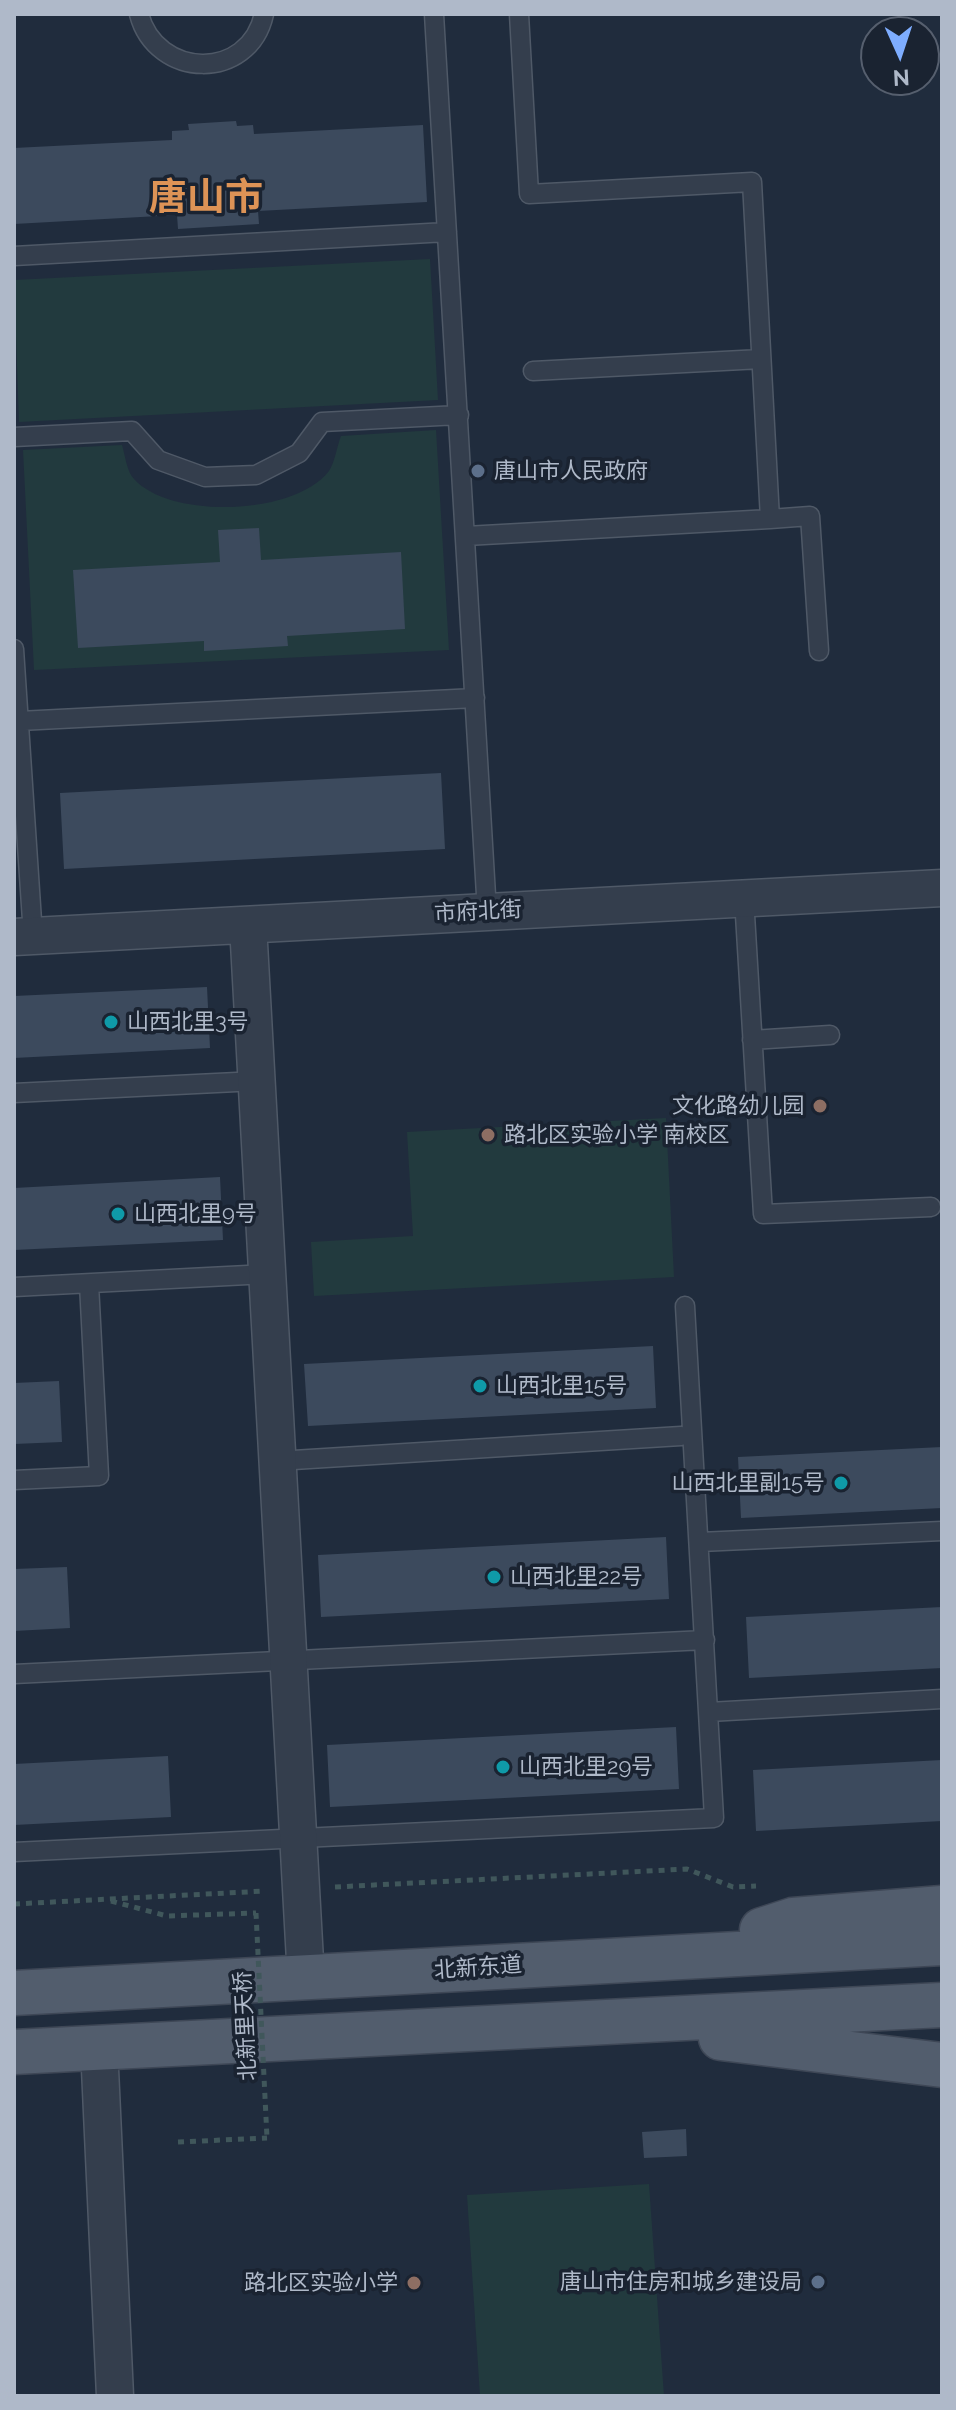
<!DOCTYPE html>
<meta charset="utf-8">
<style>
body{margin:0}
#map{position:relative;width:956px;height:2410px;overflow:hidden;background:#202c3d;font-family:Raleway,sans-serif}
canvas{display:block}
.frame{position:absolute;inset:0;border:16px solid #afb9c9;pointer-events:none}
.north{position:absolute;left:860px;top:16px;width:80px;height:80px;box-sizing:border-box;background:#1a2331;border:2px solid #565f6e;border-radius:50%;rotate:177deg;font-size:22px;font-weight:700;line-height:32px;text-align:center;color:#afb9c9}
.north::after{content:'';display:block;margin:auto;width:28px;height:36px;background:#7eadff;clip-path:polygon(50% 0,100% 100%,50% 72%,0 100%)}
</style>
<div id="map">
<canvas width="956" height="2410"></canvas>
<div class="frame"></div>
<div class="north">N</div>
</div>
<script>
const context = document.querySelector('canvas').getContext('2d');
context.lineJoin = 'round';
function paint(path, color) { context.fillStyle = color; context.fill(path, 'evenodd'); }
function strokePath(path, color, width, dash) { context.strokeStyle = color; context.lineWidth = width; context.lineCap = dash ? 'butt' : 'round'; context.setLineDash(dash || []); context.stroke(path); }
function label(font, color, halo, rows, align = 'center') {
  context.font = font + ' Raleway,"Noto Sans SC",sans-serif'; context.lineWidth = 7; context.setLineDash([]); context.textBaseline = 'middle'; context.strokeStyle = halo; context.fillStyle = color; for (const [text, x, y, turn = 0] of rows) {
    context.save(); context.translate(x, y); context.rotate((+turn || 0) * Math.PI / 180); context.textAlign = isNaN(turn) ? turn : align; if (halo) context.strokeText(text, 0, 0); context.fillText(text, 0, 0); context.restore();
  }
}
const green = new Path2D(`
 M430 259 438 400 19 422 14 280Z
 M436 430 449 650 34 670 23 450 122 445C125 455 127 472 134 479 171 520 296 515 329 471 335 462 337 446 341 436Z
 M666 1118 674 1277 314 1296 311 1242 413 1236 407 1132Z
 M649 2184 664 2396H480L467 2195Z`);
const building = new Path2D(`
 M236 121 237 126 253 125 254 134 423 125 427 202 258 211 259 224 178 229 177 215 14 224V148L172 140V131L189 130 188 124Z
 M259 528 261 560 401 552 405 629 287 636 288 646 204 651V641L78 648 73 570 220 562 218 530Z
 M441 773 445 849 64 869 60 793Z
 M207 987 210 1048 14 1058V996Z
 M220 1177 223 1240 14 1250V1188Z
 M653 1346 656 1408 308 1426 304 1364Z
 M59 1381 62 1442 14 1444V1383Z
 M942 1447V1508L741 1518 738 1457Z
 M666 1537 669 1599 321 1617 318 1555Z
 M67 1567 70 1628 14 1631V1569Z
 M942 1607V1668L749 1678 746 1617Z
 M676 1727 679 1789 330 1807 327 1745Z
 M168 1756 171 1817 14 1825V1764Z
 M942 1760V1821L756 1831 753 1770Z
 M686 2129 687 2156 644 2158 642 2132Z`);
const path = new Path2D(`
 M335 1887 687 1869 733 1887 756 1886
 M111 1901 167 1916 256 1913
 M14 1904 265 1891
 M178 2142 267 2138`);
const lane = new Path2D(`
 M139 14C156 79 249 82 264 14
 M434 14 487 912
 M14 256 447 232
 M533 371 761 359
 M14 437 132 431 158 460 205 477 256 475 299 453 322 422 459 415
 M770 519 810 516 819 651
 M466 536 770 519 752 182 529 194 519 14
 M14 649 33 936
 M19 721 475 698
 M744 898 763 1214 931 1207
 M752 1040 830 1035
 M14 1093 257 1081
 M14 1287 267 1274
 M277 1461 681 1436
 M14 1480 99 1476 89 1284
 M700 1542 942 1531
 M14 1674 705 1640
 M709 1712 942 1699
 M14 1852 714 1818 685 1306`);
const street = new Path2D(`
 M248 925 306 1979
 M14 937 942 888
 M99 2047 115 2396`);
const primary = new Path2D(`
 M762 1930 793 1920 942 1908
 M14 1993 942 1943
 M721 2038 942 2065
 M14 2052 942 2005`);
const pathBridge = new Path2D(`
 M256 1913 267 2138`);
const markers = [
 [478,471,8,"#5c6f8a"],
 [111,1022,8,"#0f9aa8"],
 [820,1106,8,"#8d6e63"],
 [488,1135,8,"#8d6e63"],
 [118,1214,8,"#0f9aa8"],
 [480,1386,8,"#0f9aa8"],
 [841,1483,8,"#0f9aa8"],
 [494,1577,8,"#0f9aa8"],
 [503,1767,8,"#0f9aa8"],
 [818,2282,8,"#5c6f8a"],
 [414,2283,8,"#8d6e63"]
];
const poiNames = [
 ["唐山市人民政府",494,471],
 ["山西北里3号",127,1022],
 ["文化路幼儿园",804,1106,"right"],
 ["路北区实验小学 南校区",504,1135],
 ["山西北里9号",134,1214],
 ["山西北里15号",496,1386],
 ["山西北里副15号",825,1483,"right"],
 ["山西北里22号",510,1577],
 ["山西北里29号",519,1767],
 ["唐山市住房和城乡建设局",802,2282,"right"],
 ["路北区实验小学",398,2283,"right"]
];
const streetNames = [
 ["市府北街",478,912,-3],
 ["北新东道",478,1968,-4],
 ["北新里天桥",246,2026,-93]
];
const townNames = [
 ["唐山市",206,199]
];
paint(green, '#223a3e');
paint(building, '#3c4a5d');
strokePath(lane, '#4f5967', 21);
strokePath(street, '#4f5967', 39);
strokePath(primary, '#3e4756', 47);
strokePath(path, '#40575b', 5, [6, 6]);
strokePath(lane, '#343e4d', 18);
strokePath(street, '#343e4d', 36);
strokePath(primary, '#525d6d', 44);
strokePath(pathBridge, '#40575b', 5, [6, 6]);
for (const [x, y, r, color] of markers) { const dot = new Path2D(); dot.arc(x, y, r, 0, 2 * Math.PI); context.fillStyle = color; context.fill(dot); strokePath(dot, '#1a2331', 3); }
label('22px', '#afb9c9', '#1a2331', poiNames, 'left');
label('22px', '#afb9c9', '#1a2331', streetNames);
label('bold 38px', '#dd9356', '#1a2331', townNames);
</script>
